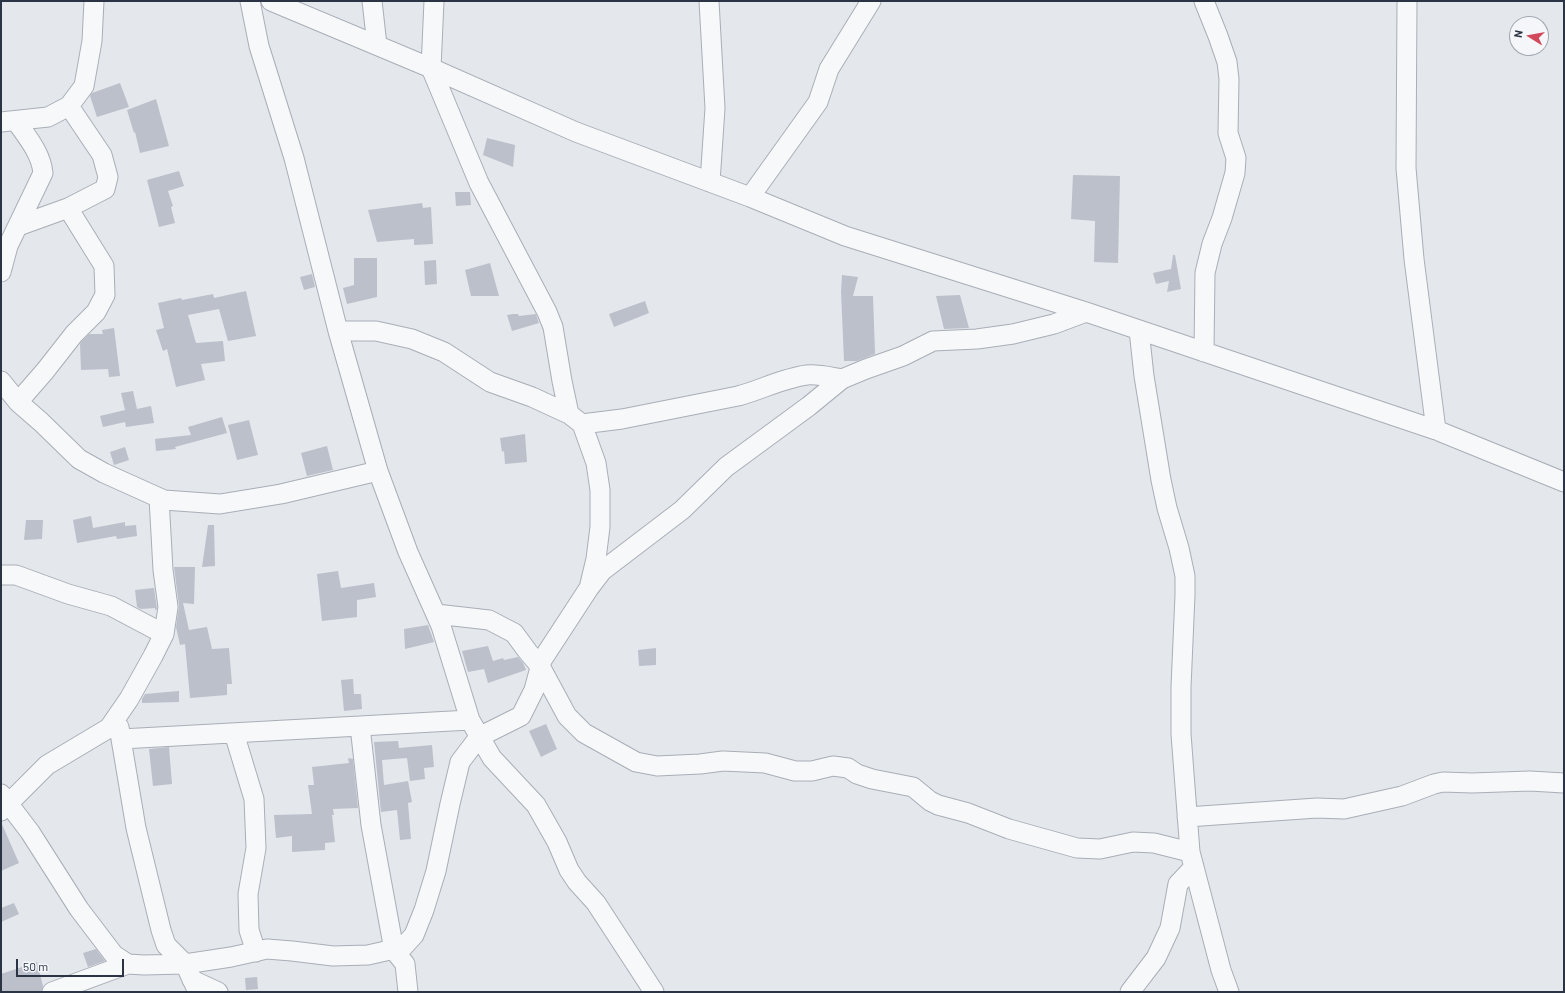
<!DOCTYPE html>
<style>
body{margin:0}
#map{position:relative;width:1565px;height:993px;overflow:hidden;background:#e4e7ec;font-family:Barlow,sans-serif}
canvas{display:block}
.frame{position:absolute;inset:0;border:2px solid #2b3445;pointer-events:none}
.north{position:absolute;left:1509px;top:16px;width:40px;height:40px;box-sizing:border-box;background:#f4f6f9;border:1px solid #a4a8b1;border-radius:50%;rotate:281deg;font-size:11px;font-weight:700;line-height:16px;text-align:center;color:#2b3445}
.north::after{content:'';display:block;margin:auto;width:14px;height:18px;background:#d1495b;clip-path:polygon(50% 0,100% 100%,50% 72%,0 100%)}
.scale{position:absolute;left:16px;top:959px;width:108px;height:18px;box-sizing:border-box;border:2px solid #2b3445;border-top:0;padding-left:5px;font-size:12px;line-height:14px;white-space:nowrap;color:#2b3445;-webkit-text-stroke:3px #f4f6f9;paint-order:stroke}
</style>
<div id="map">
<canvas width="1565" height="993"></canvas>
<div class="frame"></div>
<div class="north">N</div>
<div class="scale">50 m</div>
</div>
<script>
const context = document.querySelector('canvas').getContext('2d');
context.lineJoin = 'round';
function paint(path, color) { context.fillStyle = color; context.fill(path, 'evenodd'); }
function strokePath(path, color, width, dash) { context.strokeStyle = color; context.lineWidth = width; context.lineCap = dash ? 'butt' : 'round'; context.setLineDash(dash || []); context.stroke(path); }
const building = new Path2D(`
 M120 83 129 107 97 117 90 96 92 93Z
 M156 99 169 146 140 153 135 132 134 133 127 110Z
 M487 138 515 145 513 167 483 155Z
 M179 171 184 186 168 191 173 206 171 207 175 223 159 227 147 180Z
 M1073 175 1120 176 1118 263 1094 262 1095 221 1071 219Z
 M455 192H470L471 205 456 206Z
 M422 203 423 208 431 207 433 244 414 245V239L377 242 368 210Z
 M1173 255H1175L1181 289 1167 292 1169 281 1156 284 1153 273 1171 269Z
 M354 258H377V297L347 304 343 288 354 285Z
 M436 260 437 284 425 285 424 261Z
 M490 263 499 296H471L465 270Z
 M312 274 315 287 304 290 300 277Z
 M842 275 858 277 853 296H873L875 354 857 361H844L841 292Z
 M246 291 256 336 228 341 219 309 188 315 196 343 223 341 225 361 201 364 205 380 176 387 167 349 163 351 156 330 164 328 158 303 181 298 182 300 213 294 214 298Z
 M960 295 969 328 944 329 936 296Z
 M645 301 649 313 614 327 609 314Z
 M513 314H518L519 316 536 314 539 323 512 331 507 315Z
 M114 328 120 376 109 377 108 369 81 370 80 344 82 341 89 334H103L102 330Z
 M133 391 137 409 151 406 154 423 126 427 125 422 103 427 100 416 125 410 121 393Z
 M222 417 227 433 175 447 176 449 156 451 155 439 191 435 188 427Z
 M249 420 258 455 237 460 228 425Z
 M525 434 527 462 505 464 504 451 502 452 500 438Z
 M327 446 333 470 307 476 301 453Z
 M125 447 129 460 114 465 110 452Z
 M91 516 93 528 125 522V526L136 525 137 536 117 539 116 536 77 543 73 520Z
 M26 520H43L42 539 24 540Z
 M208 525H214L215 566 202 567Z
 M174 567H195L194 604 183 603 189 630 207 627 212 649 229 648 232 684H227V695L190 698 185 644 180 645 176 627 179 606Z
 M338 571 341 588 374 583 376 597 357 600V617L322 621 317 574Z
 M153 588H154L157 609 155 610V608L141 609 137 607 135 590Z
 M428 625 434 642 405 649 404 629Z
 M488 646 493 661 503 658 504 660 518 657 523 663 526 670 488 683 484 669 468 672 462 651Z
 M656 648V665L639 666 638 650Z
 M353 679 354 694H361L362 709 344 711 341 680Z
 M179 691V702L142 703V699L145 694Z
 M546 724 557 749 541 757 529 731Z
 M398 741 399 748 432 745 434 767 424 768 425 779 410 781 407 758 382 760 384 785 408 781 412 802 408 803 411 839 400 840 397 810 381 812 374 742Z
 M169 747 172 784 153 786 149 749Z
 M348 758 353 759 358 808 333 809 334 815H332L335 842 325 843V850L292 852V836L276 838 274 815 312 814 308 785H314L312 767 349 763Z
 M1 822 19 863 1 871Z
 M14 903 19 914 1 922V908Z
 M96 949 105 961 88 967 83 953Z
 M37 962 43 986 41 992H1V974Z
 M257 977 258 989 246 990 245 978Z`);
const minor = new Path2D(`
 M250 1 259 46 294 158 338 331 378 471 408 552 441 626 470 720 492 758 536 805 557 842 569 870 577 882 596 903 654 992
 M271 1 431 68 576 132 750 197 845 236 1086 312 1436 430 1564 482
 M372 1 377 45
 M434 1 431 68 479 183 547 312 553 327 562 381 569 414
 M709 1 715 108 710 182
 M1204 1 1218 36 1227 62 1229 79 1228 133 1236 158 1235 173 1222 218 1212 244 1205 273 1204 352
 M1407 1 1406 168 1414 259 1436 430
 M1 122 48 117 69 106 84 86 92 41 94 1
 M750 197 818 102 829 69 871 1
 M18 226 68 208 105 189 108 177 102 155 69 106
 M1 272 8 246 43 173C41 153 27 137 16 121
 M1139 330 1144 376 1161 480 1167 508 1179 548 1185 576V595L1181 687V734L1190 852 1221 970 1229 992
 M338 331H376L412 339 444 352 490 382 532 397 569 414 582 424 596 463 600 490V527L596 559 590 584
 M1 381 18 402 41 422 79 459 104 473 164 500 220 504 281 494 378 471
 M18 402 45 371 74 334 96 312 105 295 104 266 68 208
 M582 424 622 419 738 396C761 390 783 378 807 375 819 374 830 377 842 379
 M1 575H16L68 594 111 606 164 634
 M436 614 489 620 514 633 528 652 540 666 567 716 584 733 636 762 657 766 700 764 723 761 765 763 795 771H812L833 766 848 768 857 774 872 779 913 787 930 801 938 805 968 813 1009 829 1077 848 1100 849 1133 842 1154 843 1190 852
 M360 726 371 825 394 950 405 964 408 992
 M119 727 136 828 161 930 166 945 185 964 198 992
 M234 733 254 799 256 848 248 894 249 930 256 952
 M121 739 470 720
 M1 794 30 832 79 909 114 955 128 964 144 965 185 964 231 957 267 949 292 951 333 956 368 955 403 947 414 935 424 910 436 871 450 804 460 762 479 737 521 716 534 690 542 660 589 588 602 571 682 510 726 467 809 406 842 379 866 369 903 356 933 341 977 339 1013 334 1054 324 1086 312
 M1 811 47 765 109 728 129 699 153 656 164 634 168 607 163 570 159 498
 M1187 817 1317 808 1344 809 1402 796 1434 784 1443 782 1472 783 1530 781 1564 783
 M192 980 218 992
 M52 992 128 964
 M1130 992 1156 958 1170 928 1178 884 1194 867`);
paint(building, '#bbc0ca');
strokePath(minor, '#a9aeb7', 21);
strokePath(minor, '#f7f8fa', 19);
</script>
